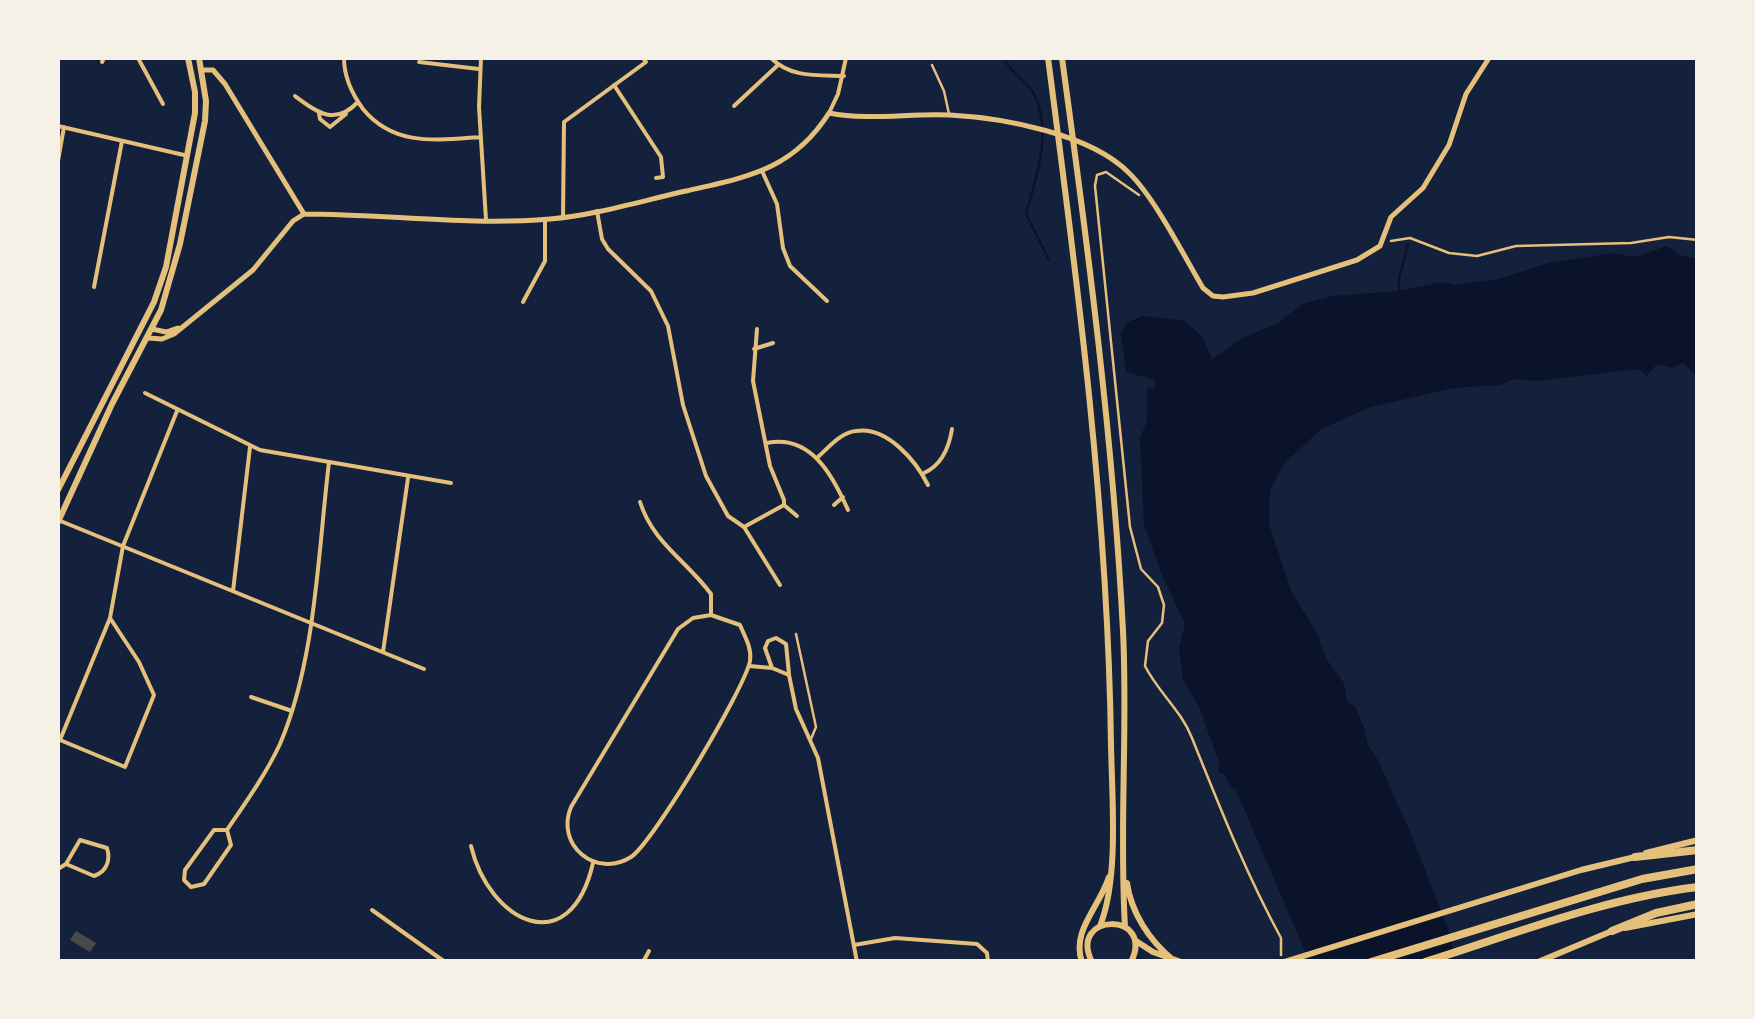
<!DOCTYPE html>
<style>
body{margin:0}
#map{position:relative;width:1755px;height:1019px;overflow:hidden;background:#14213d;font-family:"Times New Roman",serif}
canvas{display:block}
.frame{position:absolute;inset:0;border:60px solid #f6f1e7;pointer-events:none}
</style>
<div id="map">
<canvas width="1755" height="1019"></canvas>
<div class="frame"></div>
</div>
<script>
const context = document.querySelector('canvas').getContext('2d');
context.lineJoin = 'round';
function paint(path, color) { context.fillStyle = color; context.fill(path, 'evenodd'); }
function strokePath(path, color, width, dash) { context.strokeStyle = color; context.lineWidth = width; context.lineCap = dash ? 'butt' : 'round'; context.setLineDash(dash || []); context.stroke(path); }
const water = new Path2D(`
 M1667 246 1679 255 1697 259 1698 372 1695 374 1683 363 1673 368 1657 364 1647 376 1638 369 1537 381 1513 379 1500 385 1454 388 1371 407 1321 429 1284 464 1270 490 1269 524 1292 593 1317 633 1327 660 1344 683 1347 701 1355 707 1364 727 1368 745 1378 760 1411 834 1447 926 1457 961H1309L1236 790 1229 786 1226 776 1218 771 1220 765 1199 707 1183 680 1179 648 1185 624 1162 575 1144 525 1140 438 1147 421V386L1154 390 1155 380 1126 372 1121 333 1128 322 1142 316 1183 320 1202 336 1212 359 1244 337 1277 324 1302 304 1333 296 1399 291 1442 282 1455 285 1498 279 1549 263 1613 253 1634 257Z`);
const stream = new Path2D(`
 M1004 58C1010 73 1027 81 1034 94 1053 134 1036 176 1026 214L1049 260
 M1399 291V279L1408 244`);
const building = new Path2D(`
 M76 931 96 943 90 952 70 940Z`);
const path = new Path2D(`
 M1139 195 1106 172 1097 175 1095 186 1130 527 1141 569 1158 587 1164 605 1162 623 1148 641 1145 666C1158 692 1181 710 1192 738 1219 805 1246 874 1281 938V955
 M1391 241 1410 238 1449 253 1477 256 1516 246 1631 243 1669 237 1698 240`);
const service = new Path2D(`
 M932 65 944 91 949 114
 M796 634 816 727 811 739`);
const minor = new Path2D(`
 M138 58 163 104
 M344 58C344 77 352 94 363 109 394 147 437 140 481 137
 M481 58 479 107 486 220
 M771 58C791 78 817 75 844 76
 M102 62 104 58
 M419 62 479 69
 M614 85 661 157 663 177 656 178
 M295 96C318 113 335 126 358 102
 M734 106 778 65
 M319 113 320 119 330 127 346 114
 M829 113 838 94 846 58
 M58 126 184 155
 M58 161 64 127
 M762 171 777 204 783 248 790 266 827 301
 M597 211 602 239 608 249 651 291 668 326 683 405 706 476 728 516 744 527 780 585
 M563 217 564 122 646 62 643 58
 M94 287 122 141
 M523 302 545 261V219
 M754 349 773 343
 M145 393 260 450 451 483
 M767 443C811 434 833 476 848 510
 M818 457C828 448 841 432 856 431 887 426 916 461 928 485
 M924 473C942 465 949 448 952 429
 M640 502C653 543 687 561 711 594V615
 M784 505 797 516
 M834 505 843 497
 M58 520 424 669
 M744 527 784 505V500L770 466 753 381 757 329
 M233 591 250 447
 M711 615 740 625C745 637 752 648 750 661 745 688 653 843 631 857 596 879 555 845 571 807L678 629 693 618Z
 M110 618 139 662 154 695 125 767 60 740 110 618 123 546 177 411
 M383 652 408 478
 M749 666 772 668 789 675 796 709 818 758 857 962
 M772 668 765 648 768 641 776 638 786 644 789 674
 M251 697 292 711
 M227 830 231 845 204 884 191 887 184 880 185 870 214 830H227C246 802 266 774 280 744 316 660 318 552 329 462
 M471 846C489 922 570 963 593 863
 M58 869 66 864 80 840 107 848C111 861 106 872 94 876L66 864
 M372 910 445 962
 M854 945 895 938 977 944 987 953 988 962
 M643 962 649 951`);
const tertiary = new Path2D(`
 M203 70H213L225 84 304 214
 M152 329 166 332 178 328
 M148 338 162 339 174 334 253 270 293 221 304 214C386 214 468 226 550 219 596 215 641 201 686 191 747 177 793 170 829 113 869 121 909 113 950 115 1004 118 1091 134 1129 173 1155 198 1184 256 1203 288L1213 296 1223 297 1253 293 1357 260 1380 246 1391 217 1423 188 1449 145 1466 94 1489 58`);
const secondary = new Path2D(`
 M1646 853 1698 840
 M1625 928 1698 914`);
const primary = new Path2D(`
 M58 490 154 302 166 267 195 113V92L188 58
 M58 522 112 404 161 310 180 244 205 121 206 101 199 58
 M1082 962C1071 931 1099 908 1109 877`);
const trunk = new Path2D(`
 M1048 58C1078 286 1108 515 1111 745 1112 798 1119 879 1100 926
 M1062 58C1088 248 1113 439 1123 631 1128 729 1119 829 1125 927
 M1127 883C1131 912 1149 940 1172 959
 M1136 941 1153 952 1181 962
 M1092 962C1067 912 1156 911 1131 962
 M1284 962 1581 870 1635 857
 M1538 962 1612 931`);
const motorway = new Path2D(`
 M1635 857 1698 850
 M1612 931 1656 913 1698 904
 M1371 962 1642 879 1698 869
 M1425 962C1514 934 1605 898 1698 887`);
paint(water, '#0b132b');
strokePath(stream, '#0b132b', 2.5);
paint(building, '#48494c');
strokePath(path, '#e5c07b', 2.5);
strokePath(service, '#e5c07b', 2.5);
strokePath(minor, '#e5c07b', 4);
strokePath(tertiary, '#e5c07b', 5);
strokePath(secondary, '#e5c07b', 6);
strokePath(primary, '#e5c07b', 6);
strokePath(trunk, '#e5c07b', 6);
strokePath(motorway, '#e5c07b', 8);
</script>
